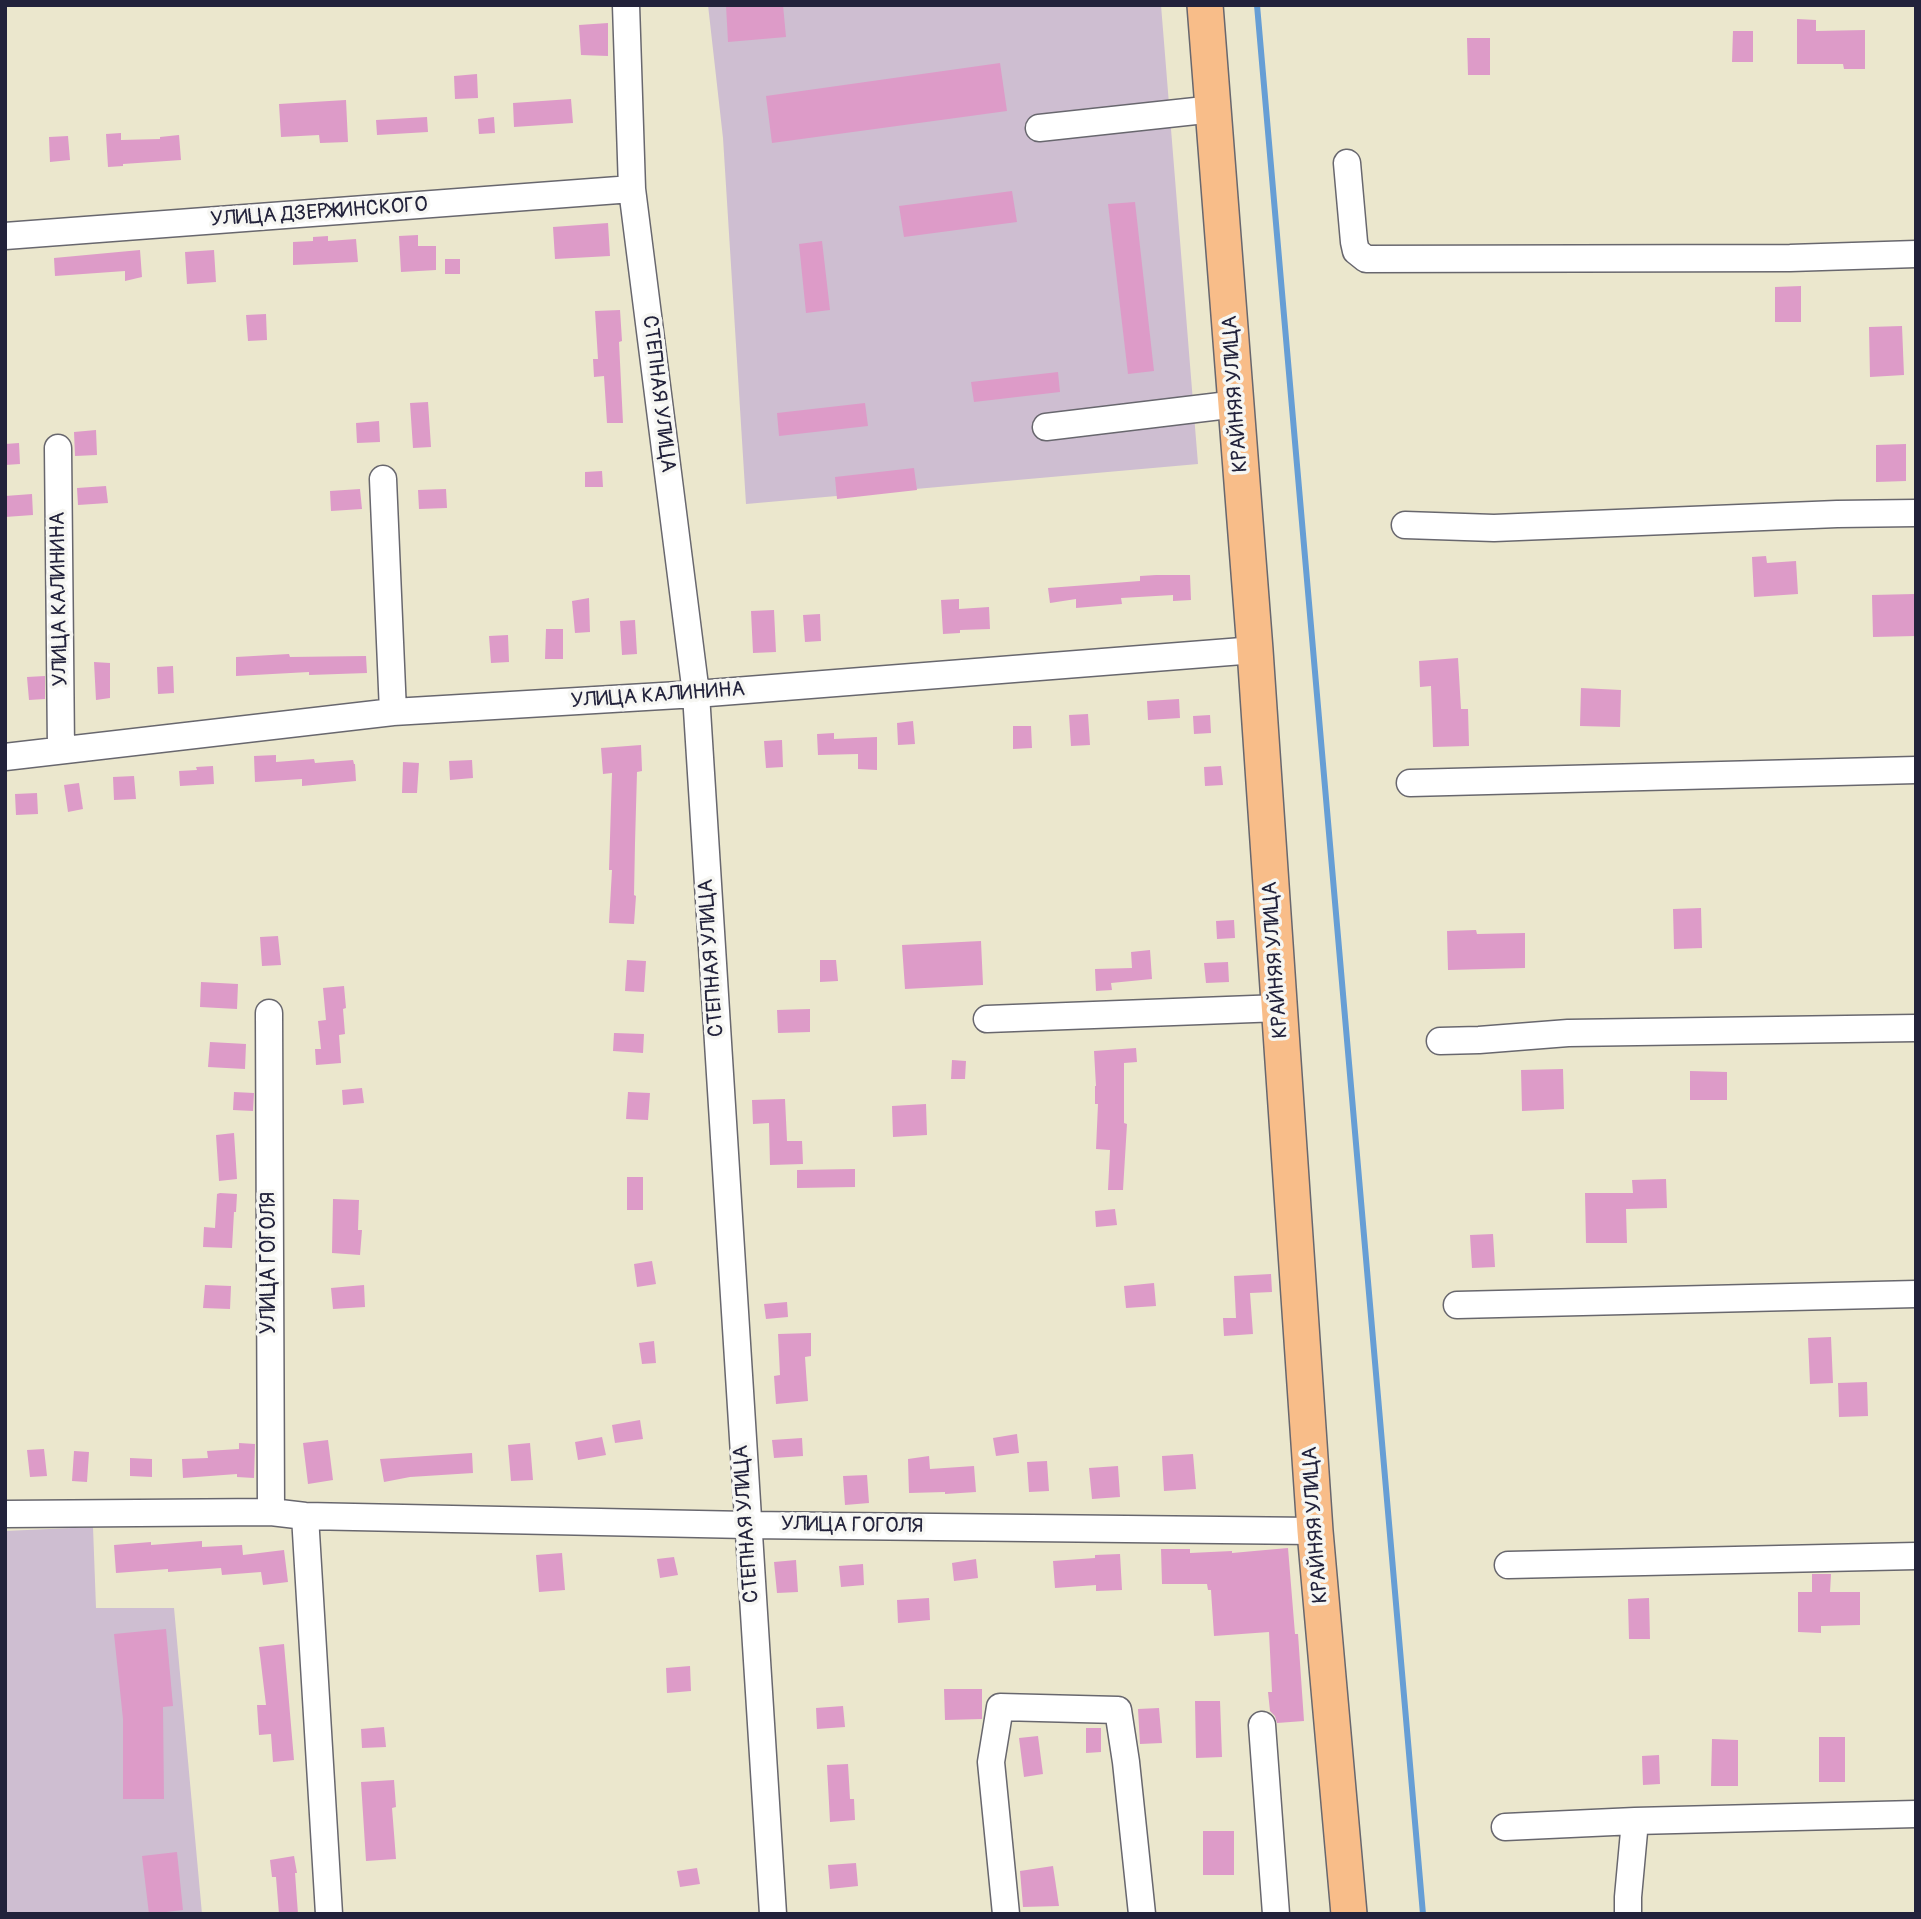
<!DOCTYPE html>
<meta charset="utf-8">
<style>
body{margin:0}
#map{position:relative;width:1921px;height:1919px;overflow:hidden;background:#ebe7cd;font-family:Pangolin,sans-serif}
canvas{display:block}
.frame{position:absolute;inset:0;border:7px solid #22223b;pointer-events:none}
</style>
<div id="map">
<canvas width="1921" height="1919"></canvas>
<div class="frame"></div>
</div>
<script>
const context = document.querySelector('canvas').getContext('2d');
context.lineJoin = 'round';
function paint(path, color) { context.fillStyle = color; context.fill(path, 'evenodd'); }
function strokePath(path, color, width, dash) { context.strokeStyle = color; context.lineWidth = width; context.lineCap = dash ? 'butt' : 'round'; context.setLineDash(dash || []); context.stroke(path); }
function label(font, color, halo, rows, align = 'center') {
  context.font = font + ' Pangolin,sans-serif'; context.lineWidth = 7; context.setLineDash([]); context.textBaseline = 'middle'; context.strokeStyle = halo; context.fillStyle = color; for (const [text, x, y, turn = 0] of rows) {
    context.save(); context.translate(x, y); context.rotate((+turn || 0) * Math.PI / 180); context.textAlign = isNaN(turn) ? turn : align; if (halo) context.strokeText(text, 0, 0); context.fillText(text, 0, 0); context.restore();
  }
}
const industrial = new Path2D(`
 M708 5H1161L1198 464 746 504 723 138Z
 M93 1527 96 1608H174L202 1914H5V1531Z`);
const stream = new Path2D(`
 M1257 5 1423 1914`);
const building = new Path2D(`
 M726 5H783L786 37 728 42Z
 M1797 19 1816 20V31L1865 30V69H1844L1843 64H1797Z
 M608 23V56L581 55 579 25Z
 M1733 31H1753V62H1732Z
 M1467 38H1490V75H1468Z
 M1000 63 1007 111 772 143 766 96Z
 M477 74 478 98 455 99 454 76Z
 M571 99 573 123 514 127 513 103Z
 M346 100 348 142 320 143 319 135 281 137 279 104Z
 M427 117 428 132 377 135 376 120Z
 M494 117 495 133 479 134 478 119Z
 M121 133V140L160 139V137L179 135 181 160 123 164V166L108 167 106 134Z
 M68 136 70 160 50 162 49 137Z
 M1012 191 1017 222 904 237 899 206Z
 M1135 202 1154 371 1128 374 1108 204Z
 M608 223 610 256 555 259 553 227Z
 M418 235V246H436V270L401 272 399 236Z
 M328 236V241L356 239 358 262 293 265V242L313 241V237Z
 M822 241 830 310 806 313 799 244Z
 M140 250 142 277 125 281V271L55 276 54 258Z
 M214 250 216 282 187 284 185 252Z
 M445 259H460V274H445Z
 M1801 286V322H1775V287Z
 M620 310 622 341 619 342 623 423H607L604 376 594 377 593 359H598L595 311Z
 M266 314 267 340 248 341 246 315Z
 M1902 326 1904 375 1870 377 1869 327Z
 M1058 372 1060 392 974 402 971 382Z
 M428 402 431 447 413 448 410 403Z
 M865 403 868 426 779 436 777 413Z
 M379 421 380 442 357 443 356 423Z
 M96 430 97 455 75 456 74 432Z
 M19 443 20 464 5 465V444Z
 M1906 444V481L1876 482V445Z
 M914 468 917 490 837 499 835 477Z
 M602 471 603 487H585V472Z
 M106 486 108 503 78 505 77 488Z
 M360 489 362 509 331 511 330 491Z
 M446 489 447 508 419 509 418 490Z
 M32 494 33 515 5 517V496Z
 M1766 556 1767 563 1796 561 1798 594 1754 597 1752 557Z
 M1156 575H1190L1191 600 1173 601V595L1121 598 1122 604 1076 608V599L1050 603 1048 588 1140 581V576Z
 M1914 594 1915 636 1873 637 1872 595Z
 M589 598 590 632 575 633 572 601Z
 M959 599V609L989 607 990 629 960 630V633L943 634 941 600Z
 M774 610 776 652 753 653 751 611Z
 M820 614 821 641 805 642 803 615Z
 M635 620 637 654 622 655 620 621Z
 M546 629H563V659H545Z
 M508 635 509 662 491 663 489 636Z
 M289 654 290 657 366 656 367 673 309 675V672L236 676V657Z
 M1458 658 1461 709H1468L1469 746 1433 747 1431 686 1420 687 1419 661Z
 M94 662 110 663V698L96 700Z
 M173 666 174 693 158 694 157 667Z
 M45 676V699L29 700 27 677Z
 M1581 688 1621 690 1620 727 1580 726Z
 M1179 699 1180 718 1148 720 1147 701Z
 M1088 714 1090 745 1071 746 1069 715Z
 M1210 715 1211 733 1194 734 1193 716Z
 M913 721 915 744 898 745 897 723Z
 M1013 726H1031L1032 748 1013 749Z
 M834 733V739L877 737V770L858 769V754L818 755 817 734Z
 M782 740 783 767 766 768 764 741Z
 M641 745 642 771 637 772 635 843 634 895 636 896 634 924 609 923 612 870H609L612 773 603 774 601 748Z
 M276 755V762L314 759 315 763 353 760 354 764H355L356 781 302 786V779L255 782 254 756Z
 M472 760 473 778 450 780 449 761Z
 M403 762 419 763 417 793H402Z
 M213 766 214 784 180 786 179 771 197 770 196 767Z
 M1221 766 1223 785 1205 786 1204 767Z
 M134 776 136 799 114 800 113 777Z
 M79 783 83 809 68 812 64 785Z
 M37 793 38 814 16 815 15 794Z
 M1701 908 1702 948 1674 949 1673 909Z
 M1234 920 1235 938 1217 939 1216 921Z
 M1476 930 1477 934 1525 933V968L1448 970 1447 931Z
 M278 936 281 965 262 966 260 937Z
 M981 941 983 985 905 989 902 945Z
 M1150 950 1152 979 1111 983 1112 990 1096 991 1095 969 1132 968 1131 952Z
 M627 960 646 961 644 992 625 991Z
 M820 960H836L838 981 820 982Z
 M1228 962 1229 982 1206 983 1204 963Z
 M201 982 238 984 237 1009 200 1007Z
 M344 986 346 1008 343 1009 345 1034 339 1035 341 1063 316 1065 315 1049H321L318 1021 326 1020 323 988Z
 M810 1009V1032L778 1033 777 1010Z
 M614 1033 644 1034 643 1053 613 1051Z
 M210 1042 246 1044 245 1069 208 1067Z
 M1136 1048 1137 1062 1124 1063V1123L1127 1124 1123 1190H1108L1110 1150 1096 1149 1098 1104H1095V1086H1096L1094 1051Z
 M952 1060 966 1061 965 1079H951Z
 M1563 1069 1564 1109 1522 1111 1521 1070Z
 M1690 1071 1727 1072V1100H1690Z
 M362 1088 364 1103 343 1105 342 1090Z
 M234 1092 254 1093 253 1111 233 1110Z
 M628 1092 650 1093 648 1120 626 1119Z
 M785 1099 787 1141H802L803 1164 770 1165 769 1123 753 1124 752 1100Z
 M926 1104 927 1135 893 1137 892 1106Z
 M234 1133 237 1179 219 1181 216 1135Z
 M855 1169V1187L797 1188V1170Z
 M627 1177H643V1210H627Z
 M1666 1179 1667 1208 1626 1209 1627 1243H1586L1585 1193H1633L1632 1180Z
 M220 1193 237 1194 236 1212H234L232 1248 203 1247 204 1227 215 1228 217 1194Z
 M333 1199 359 1200 358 1230H362L360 1255 332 1253Z
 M1115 1209 1117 1225 1096 1227 1095 1211Z
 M1493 1234 1495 1267 1472 1268 1470 1235Z
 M652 1261 656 1284 637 1287 634 1264Z
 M1271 1274 1272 1292 1250 1293 1253 1334 1224 1336 1223 1318H1236L1234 1276Z
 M1154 1283 1156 1306 1126 1308 1124 1286Z
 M205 1285 231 1286 230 1309 203 1308Z
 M364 1285 365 1307 333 1309 331 1288Z
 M787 1302 788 1317 766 1319 764 1304Z
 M811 1333V1356L805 1357 808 1401 776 1404 774 1376 780 1375 778 1334Z
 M1831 1337 1833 1383 1810 1384 1808 1338Z
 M654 1341 656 1363 642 1364 639 1343Z
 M1867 1382 1868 1416 1839 1417 1838 1383Z
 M640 1420 643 1439 615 1443 612 1425Z
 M1017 1434 1019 1453 996 1456 993 1438Z
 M602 1437 606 1455 578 1460 575 1442Z
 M802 1438 803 1456 774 1458 772 1440Z
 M328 1440 333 1480 308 1484 303 1443Z
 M239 1443 255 1444 254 1478 237 1477V1474L183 1478 182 1459 208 1458 207 1451 239 1449Z
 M530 1443 533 1480 511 1481 508 1445Z
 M44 1449 47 1476 30 1477 27 1450Z
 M74 1451 89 1452 87 1482 72 1481Z
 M472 1453 473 1473 410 1477 384 1482 380 1459Z
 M1193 1454 1196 1489 1164 1491 1162 1456Z
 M929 1456 930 1469 974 1466 976 1492 945 1494V1492L909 1493 908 1459Z
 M130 1458 152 1459V1477L130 1476Z
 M1047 1461 1049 1491 1029 1492 1027 1462Z
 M1118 1466 1120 1497 1092 1499 1089 1468Z
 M867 1475 869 1503 845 1505 843 1476Z
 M202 1541V1547L242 1545 243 1555 284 1550 288 1582 263 1585 261 1572 222 1575 221 1568 168 1572V1569L116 1573 114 1545 151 1542V1545Z
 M1288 1548 1295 1634H1298L1304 1721 1277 1723 1275 1716 1270 1711 1268 1692H1272L1269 1632 1214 1636 1211 1590H1208L1207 1584H1162L1161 1549H1190V1553L1232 1551V1553Z
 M562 1553 565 1590 539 1592 536 1555Z
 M1120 1554 1122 1590 1096 1591V1585L1055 1588 1053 1561 1095 1558V1555Z
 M674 1557 678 1575 660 1578 657 1559Z
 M976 1559 978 1578 954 1581 952 1563Z
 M796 1560 798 1592 777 1593 774 1562Z
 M863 1564 864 1585 841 1587 839 1566Z
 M1812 1574H1831L1830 1592H1860V1625L1821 1626V1633L1798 1632V1592H1812Z
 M929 1598 930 1620 898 1623 897 1600Z
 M1649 1598 1650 1639H1629L1628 1599Z
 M166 1629 173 1706 163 1707 164 1799H123V1719L114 1634Z
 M284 1644 294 1760 273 1762 271 1734 259 1735 257 1705H266L259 1647Z
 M690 1666 691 1691 667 1693 666 1668Z
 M944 1689H982V1719L945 1720Z
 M1195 1701H1220L1222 1757 1196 1758Z
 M843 1706 845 1727 817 1729 816 1708Z
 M1159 1708 1162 1743 1140 1744 1138 1709Z
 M384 1727 386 1747 362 1748 361 1729Z
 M1086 1728H1101V1752L1086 1753Z
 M1038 1736 1043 1774 1024 1777 1019 1738Z
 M1819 1737H1845V1782H1819Z
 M1712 1739 1738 1740V1786H1711Z
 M1659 1755 1660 1784 1643 1785 1642 1756Z
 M848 1764 850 1799H854L855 1820 830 1822 827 1765Z
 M394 1780 396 1807 392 1808 396 1859 366 1861 361 1782Z
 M1203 1831H1234V1875H1203Z
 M177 1852 183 1910 149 1914 142 1856Z
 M294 1856 297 1873H295L298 1914H279L276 1877H272L270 1860Z
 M856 1863 858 1886 830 1889 828 1865Z
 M1053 1866 1059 1906 1023 1907 1020 1871Z
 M697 1868 700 1884 680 1887 677 1871Z`);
const minor = new Path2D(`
 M626 5 632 189 696 694 773 1914
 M1039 128 1214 109
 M1347 163 1354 242 1356 251 1366 259 1790 258 1916 254
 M5 236 632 189
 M1046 427 1237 404
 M58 448 61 750
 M383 479 393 712
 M1405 525 1494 528 1837 514 1916 513
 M5 757 393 712 696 694 1255 650
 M1410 783 1916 770
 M269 1013 271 1512
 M987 1019 1280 1008
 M1440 1041 1479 1040 1568 1033 1916 1028
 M1457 1305 1916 1294
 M5 1514 271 1512 305 1516 747 1525 1315 1531
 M305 1516 329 1914
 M1508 1565 1916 1556
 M1262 1725 1276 1914
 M1505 1827 1635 1821 1916 1814
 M1006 1914 991 1762 1000 1707 1118 1710 1126 1762 1142 1914
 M1628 1914V1897L1635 1821`);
const major = new Path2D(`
 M1205 5 1255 650 1315 1531 1349 1914`);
const streetNames = [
 ["УЛИЦА ДЗЕРЖИНСКОГО",319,213,-4],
 ["СТЕПНАЯ УЛИЦА",658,394,83],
 ["КРАЙНЯЯ УЛИЦА",1236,394,-94],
 ["УЛИЦА КАЛИНИНА",60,599,-91],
 ["УЛИЦА КАЛИНИНА",658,696,-4],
 ["СТЕПНАЯ УЛИЦА",712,958,-94],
 ["КРАЙНЯЯ УЛИЦА",1276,960,-94],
 ["УЛИЦА ГОГОЛЯ",270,1263,-90],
 ["СТЕПНАЯ УЛИЦА",747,1524,-94],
 ["КРАЙНЯЯ УЛИЦА",1316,1525,-94],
 ["УЛИЦА ГОГОЛЯ",852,1526,1]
];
paint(industrial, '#cebed1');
strokePath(stream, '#669ed5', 6);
paint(building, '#dd9bc8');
strokePath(minor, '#68676e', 29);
strokePath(major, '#68676e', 38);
strokePath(minor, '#fff', 26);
strokePath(major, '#f8bd89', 35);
label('21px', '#22223b', '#f6f6f2', streetNames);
</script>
